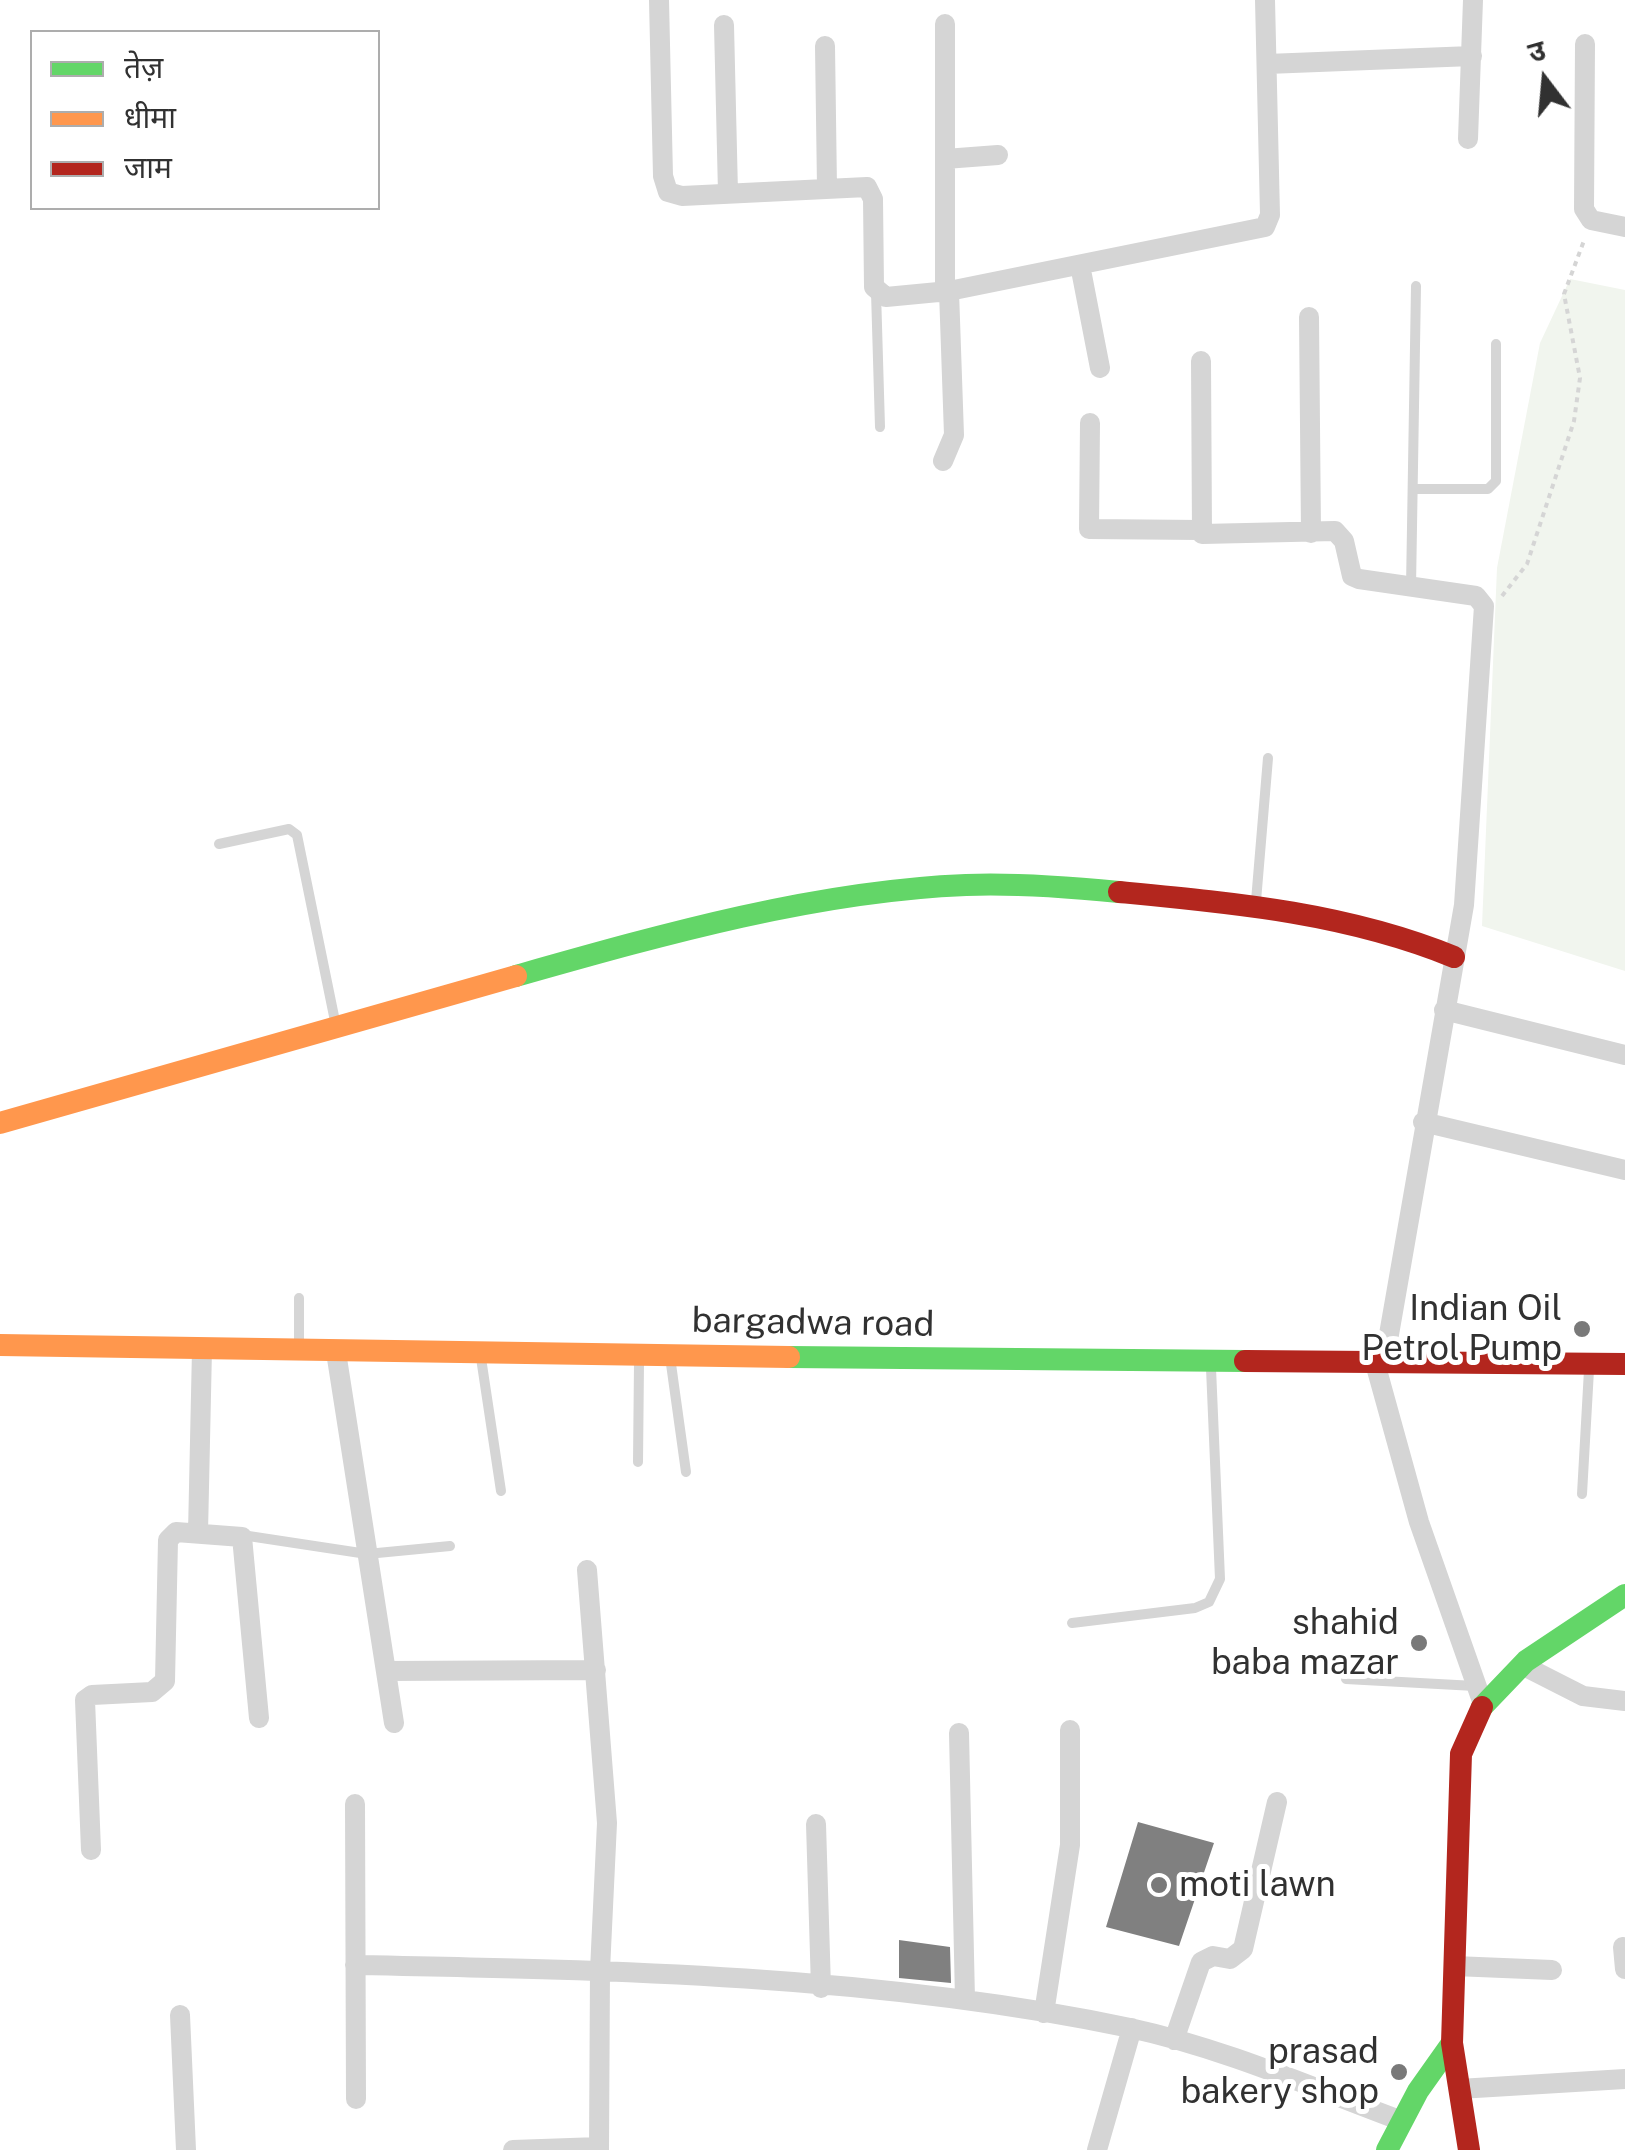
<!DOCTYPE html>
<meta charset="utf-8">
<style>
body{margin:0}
#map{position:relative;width:1625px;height:2150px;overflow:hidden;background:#fff;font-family:"Public Sans","Noto Sans Devanagari",sans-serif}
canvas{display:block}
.legend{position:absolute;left:30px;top:30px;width:350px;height:180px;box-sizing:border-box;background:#fff;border:2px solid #adadad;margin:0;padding:12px 18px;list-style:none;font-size:30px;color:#313131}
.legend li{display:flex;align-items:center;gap:20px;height:50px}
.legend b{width:50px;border:2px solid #adadad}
.north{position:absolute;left:1495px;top:30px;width:100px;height:100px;-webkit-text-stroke:8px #fff;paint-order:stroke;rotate:344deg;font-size:28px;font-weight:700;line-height:40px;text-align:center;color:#313131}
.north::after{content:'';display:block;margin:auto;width:35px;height:45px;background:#313131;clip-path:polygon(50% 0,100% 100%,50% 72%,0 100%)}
</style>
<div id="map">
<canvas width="1625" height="2150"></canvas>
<ul class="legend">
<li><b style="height:12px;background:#63d668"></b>तेज़</li>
<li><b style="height:12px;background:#ff974d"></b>धीमा</li>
<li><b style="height:12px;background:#b3261e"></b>जाम</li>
</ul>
<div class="north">उ</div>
</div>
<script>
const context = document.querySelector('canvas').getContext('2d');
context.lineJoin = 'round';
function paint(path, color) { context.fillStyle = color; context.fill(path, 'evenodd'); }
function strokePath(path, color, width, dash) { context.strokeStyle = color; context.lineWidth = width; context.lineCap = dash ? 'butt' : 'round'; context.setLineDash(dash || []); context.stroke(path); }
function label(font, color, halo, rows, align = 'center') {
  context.font = font + ' "Public Sans",sans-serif'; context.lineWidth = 10; context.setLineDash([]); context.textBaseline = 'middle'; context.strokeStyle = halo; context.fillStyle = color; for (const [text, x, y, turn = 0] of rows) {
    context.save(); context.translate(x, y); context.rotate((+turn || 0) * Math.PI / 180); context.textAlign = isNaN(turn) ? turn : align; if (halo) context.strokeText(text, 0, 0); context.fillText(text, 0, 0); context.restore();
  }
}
const green = new Path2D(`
 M1570 279 1625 290V971L1482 926 1497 568 1540 343Z`);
const building = new Path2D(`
 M1138 1822 1214 1843 1179 1946 1106 1927Z
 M899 1940 950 1947 951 1983 899 1978Z`);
const path = new Path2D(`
 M1502 596 1527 564 1574 421 1580 378 1564 294 1585 238`);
const lane = new Path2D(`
 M876 292 880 427
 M1413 489H1488L1496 481V344
 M1411 587 1416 286
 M219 844 289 829 297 835 336 1026
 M1256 901 1268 758
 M299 1298V1347
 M481 1358 501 1491
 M671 1364 686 1472
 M638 1462 639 1363
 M1582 1494 1589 1370
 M242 1535 367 1554 450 1546
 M1072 1623 1195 1608 1209 1602 1220 1579 1211 1368
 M1346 1679 1475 1686`);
const street = new Path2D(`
 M659 0 663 176 668 192 682 196 867 187 873 199 874 287 886 297 949 291 1265 227 1270 215 1265 0
 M724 25 728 193
 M1585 44 1584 209 1591 220 1625 227
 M825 46 827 188
 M1267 64 1472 56
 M1468 139 1473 0
 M945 159 998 155
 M1080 265 1100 368
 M945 291V24
 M1309 317 1311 533
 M1201 361 1202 534 1335 531 1344 541 1352 576 1359 579 1476 596 1484 606 1464 905 1384 1363
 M1090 423 1089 529 1200 530
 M943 461 954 435 949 291
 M1444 1010 1625 1055
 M1423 1122 1625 1170
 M336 1352 394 1723
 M1375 1363 1419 1522 1483 1704
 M198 1533 202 1349
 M587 1570 607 1823 600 1970 599 2150
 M1522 1665 1583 1696 1625 1701
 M386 1671 596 1670
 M959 1733 965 1999
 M355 1804 356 2099
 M816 1824 821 1988
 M91 1850 85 1700 92 1695 152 1692 165 1681 168 1540 176 1532 242 1537 259 1718
 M1623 1947 1625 1969
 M355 1965C613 1970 877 1975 1130 2028 1223 2048 1313 2088 1402 2121
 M1454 1966 1552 1970
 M1044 2013 1070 1845V1730
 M180 2015 186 2150
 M1174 2040 1201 1962 1213 1956 1230 1959 1243 1949 1277 1802
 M1459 2089 1625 2079
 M513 2150 599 2147
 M1097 2150 1132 2028`);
const fast = new Path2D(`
 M516 976C661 935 815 891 966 885 1017 883 1068 887 1119 892
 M789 1357 1245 1361
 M1482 1707 1526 1661 1625 1595
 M1387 2150 1418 2091 1452 2043`);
const slow = new Path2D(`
 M0 1123 516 976
 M0 1345 789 1357`);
const jam = new Path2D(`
 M1119 892C1234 903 1346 913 1454 957
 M1245 1361 1625 1364
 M1469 2150 1452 2043 1461 1754 1482 1707`);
const markers = [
 [1582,1329,10,"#797979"],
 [1419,1643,10,"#797979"],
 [1159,1885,10,"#797979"],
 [1399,2072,10,"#797979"]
];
const poiNames = [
 ["Indian Oil",1562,1309],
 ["Petrol Pump",1562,1349],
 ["shahid",1399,1623],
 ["baba mazar",1399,1663],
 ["moti lawn",1179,1885,"left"],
 ["prasad",1379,2052],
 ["bakery shop",1379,2092]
];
const streetNames = [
 ["bargadwa road",813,1323,1]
];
paint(green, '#f1f5ee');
paint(building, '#808080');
strokePath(path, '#d5d5d5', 4, [5, 5]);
strokePath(lane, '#d5d5d5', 10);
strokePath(street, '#d5d5d5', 20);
strokePath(fast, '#63d668', 22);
strokePath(slow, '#ff974d', 22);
strokePath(jam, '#b3261e', 22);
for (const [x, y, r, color] of markers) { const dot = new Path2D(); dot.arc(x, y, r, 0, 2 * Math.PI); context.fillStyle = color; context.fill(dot); strokePath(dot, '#fff', 4); }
label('35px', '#313131', '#fff', poiNames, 'right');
label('35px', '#313131', '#fff', streetNames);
</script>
